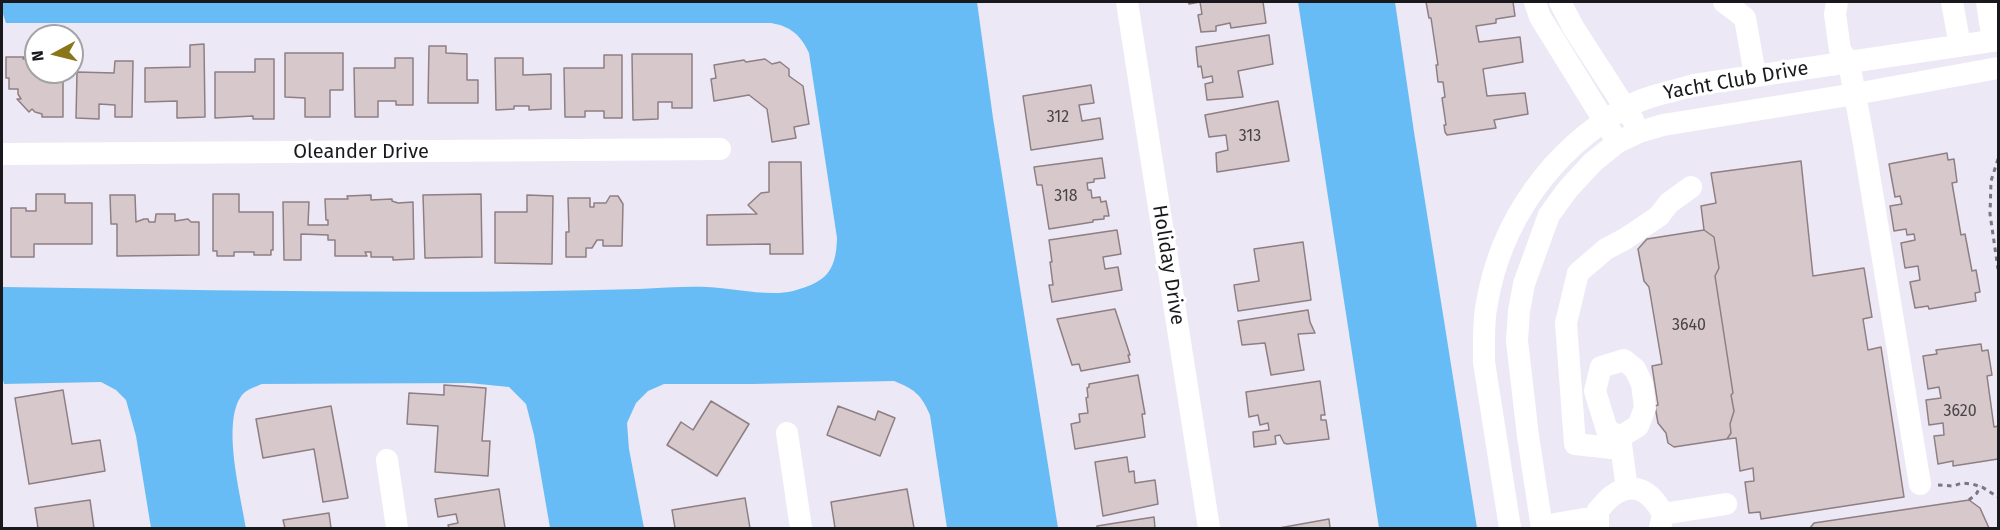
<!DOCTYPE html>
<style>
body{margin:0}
#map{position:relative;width:2000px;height:530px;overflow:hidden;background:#ede8f5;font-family:"Fira Sans",sans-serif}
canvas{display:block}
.frame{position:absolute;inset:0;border:3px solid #19181c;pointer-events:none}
.north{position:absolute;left:24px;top:24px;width:60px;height:60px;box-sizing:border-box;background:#fff;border:2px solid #a3a3a4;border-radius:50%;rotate:263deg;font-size:16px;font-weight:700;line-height:24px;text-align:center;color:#19181c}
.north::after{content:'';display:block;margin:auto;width:21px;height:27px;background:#8b7519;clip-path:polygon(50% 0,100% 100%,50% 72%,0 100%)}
</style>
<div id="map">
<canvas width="2000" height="530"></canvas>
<div class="frame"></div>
<div class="north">N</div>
</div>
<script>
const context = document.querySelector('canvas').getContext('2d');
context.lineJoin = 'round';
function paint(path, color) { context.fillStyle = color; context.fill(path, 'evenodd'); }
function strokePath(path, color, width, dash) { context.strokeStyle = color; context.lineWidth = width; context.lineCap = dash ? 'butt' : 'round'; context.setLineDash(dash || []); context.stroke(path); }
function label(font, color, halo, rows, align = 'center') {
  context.font = font + ' "Fira Sans",sans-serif'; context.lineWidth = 6; context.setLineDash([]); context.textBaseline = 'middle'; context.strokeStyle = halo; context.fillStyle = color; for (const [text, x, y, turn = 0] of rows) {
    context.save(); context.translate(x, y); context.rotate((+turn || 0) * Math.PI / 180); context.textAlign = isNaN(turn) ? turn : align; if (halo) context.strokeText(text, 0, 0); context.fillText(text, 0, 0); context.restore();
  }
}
const water = new Path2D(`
 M2 2H977L993 118 1058 528H947L930 415C921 394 914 389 894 381L753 384H664L648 391 636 403 627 423 629 449 644 528H550L534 435 526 404 509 387 469 383 262 384C255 387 247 389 242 395 221 422 241 496 246 528H151L136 436 126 400 116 390 101 382 4 384 2 376 3 287C215 290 427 295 639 289 662 288 685 286 707 287 732 288 769 297 793 291 826 282 836 272 837 238L809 53C801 35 790 26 771 23H6L2 11Z
 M1298 2H1395L1414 132 1477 528H1379Z`);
const building = new Path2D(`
 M1188 2H1263L1266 23 1231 28 1230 23 1216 26V31L1201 32 1198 15 1202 14 1200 2 1189 4Z
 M1426 2H1513L1515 16 1496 19V23L1476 26 1479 42 1520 37 1523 62 1483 69 1487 96 1525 93 1528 114 1494 120 1496 128 1447 135 1445 132 1444 125H1446L1442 98 1445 97 1443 82H1438L1436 65H1438L1431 18H1429Z
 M1269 35 1273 64 1238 71 1243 97 1207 100 1205 84 1213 82 1212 76 1203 78 1201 66 1198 67 1196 47Z
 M204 44 205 117 177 118V101L145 102V68L190 67V45Z
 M429 46H446V53L467 54V80H478V103H428Z
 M285 53H343V90H330V117H305V98L285 97Z
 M632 54H692V108H672V102H658V119L633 120Z
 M604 55H622V118H604V111H585V117H565L564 68H604Z
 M6 57H24L23 59H36V72H63V117H42V114L35 112 32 109 29 112 17 99H21L18 94V89H9V78H6Z
 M395 58H413V105H396V101H378V117H355L354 68H395Z
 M495 58H523V75L551 74V109L529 110V106H514V109L496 110Z
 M255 59H274V119H253V116L215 118V72H255Z
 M765 59 772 64 780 62 789 69V76L803 86 809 124 794 127 796 138 772 142 767 109 749 95 714 101 711 79 716 78 714 65 744 60 746 62Z
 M115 61H133L132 117H115V105L99 104V119L76 118 77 72 114 73Z
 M1091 85 1094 103 1079 105 1082 121 1100 118 1103 139 1031 150 1023 96Z
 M1278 101 1289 161 1217 172 1216 153 1228 150 1226 135 1209 137 1205 115Z
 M1947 153 1948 160 1954 159 1957 182 1952 183 1961 235 1965 234 1972 271 1976 270 1980 292 1975 293 1976 301 1929 309 1928 306 1915 308 1910 282 1920 280 1918 266 1905 268 1901 243 1915 240 1914 234 1907 235 1906 229 1894 231 1890 206 1902 204 1900 196 1895 197 1889 164Z
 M1102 158 1105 178 1094 179V182L1087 183 1088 190H1091L1092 198 1100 197 1101 202 1106 201 1109 216H1104V219L1093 220V222L1049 229 1042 185H1037L1034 167Z
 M1801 161 1813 276 1864 268 1872 317 1863 319 1868 350 1881 347 1904 497 1761 519 1760 512 1749 513 1745 482 1754 481 1753 468 1740 471 1736 438 1727 439 1731 433 1730 424 1734 411 1731 395 1733 393 1715 276 1719 268 1714 237 1704 230 1701 206 1716 203 1711 173Z
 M769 162H801L803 254H770V244L707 245V215L757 214 748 205 761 193 769 192Z
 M36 194H65V203H92V244H34V257H11V208H26V211H36Z
 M213 194H239V212H273V250H271V255H254V252H234V256H217V251H213Z
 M481 194 482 257 425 258 423 195Z
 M110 195H135L136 222 144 219H148L149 222H155L156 214H175V221L188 219 191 222H199V255L117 256V224H111Z
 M371 195V200L392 199V201L398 203 413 202 414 259 393 260V257H371V252H365L367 256H335V240H328V235L301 234V260H284L283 202H309L308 225H328V220H326L325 199H348L347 196Z
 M527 195 553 196 552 264 495 263V212H527Z
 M610 196H618L623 204 622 246H603V240H597L592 248H586V257H566V232H569L568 198H590V207H594V203H606Z
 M1117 230 1121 254 1103 257 1105 269 1118 267 1122 290 1052 302 1049 285H1053L1050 262H1052L1049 240Z
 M1704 230 1714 237 1719 268 1715 276 1733 393 1731 395 1734 411 1730 424 1731 433 1727 439 1674 447 1668 443 1666 433 1658 423 1655 406 1658 405 1652 366 1662 364 1649 287 1644 281 1638 249 1647 239Z
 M1303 242 1311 300 1238 311 1234 285 1259 281 1254 249Z
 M1115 309 1130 355H1128L1130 362 1081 371 1079 364 1072 365 1057 319Z
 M1308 310 1310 322 1315 333 1298 334 1304 370 1271 375 1265 343 1242 345 1238 321Z
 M1981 344 1982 351 1988 350 1992 375 1987 376 1994 427 1998 426V459L1953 466V461L1938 464 1934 436 1944 435 1943 423 1929 425 1926 400 1941 398 1939 387 1928 389 1923 356 1937 354 1936 350Z
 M1138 375 1145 414H1142L1145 437 1075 449 1071 424 1080 422 1079 414 1088 413 1086 398 1088 397 1087 388 1089 387V384Z
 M1320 381 1325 415H1321V420H1326L1329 439 1287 444 1284 443 1280 435 1275 436 1276 444 1254 447 1253 432 1269 430 1268 423 1260 425 1258 415 1249 417 1246 392Z
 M444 385 486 388 482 441H490L488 476 435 472 438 426 407 424 409 393 444 395Z
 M63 390 72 444 100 440 105 471 29 484 15 398Z
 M711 401 749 424 717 476 667 445 681 422 693 430Z
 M331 406 348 498 323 502 314 449 263 458 256 419Z
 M838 406 875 420 878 411 895 418 880 456 827 435Z
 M1127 457 1129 472 1134 471 1135 483 1155 480 1158 504 1103 516 1095 462Z
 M499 489 505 528H449L448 525 458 523 456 514 438 517 435 499Z
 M907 489 914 528H835L831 502Z
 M745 498 750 528H675L672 510Z
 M90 500 94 528H38L35 508Z
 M1969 500 1980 508 1989 528H1810L1814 523Z
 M329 513 331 528H285L283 520Z
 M1154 517 1155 528H1097V526Z
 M1329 519 1330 528H1279Z`);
const path = new Path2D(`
 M1998 159 1991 181 1990 214 1998 269
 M1938 485 1953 486 1962 483 1972 484 1982 487 1998 497
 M1969 500 1977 493 1980 486`);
const minor = new Path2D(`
 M1127 2 1209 528
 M1535 2 1540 17 1613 135
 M1560 2 1573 27 1633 120
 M1724 2 1745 18 1755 75
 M1837 2 1835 14 1840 50 1849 63 1863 138 1920 484
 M1952 2 1960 46
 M1987 2 1993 41
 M2 154 720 149
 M787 433 801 528
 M1620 437 1607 430 1595 391 1601 367 1624 360 1635 369 1642 384 1645 408 1638 426 1620 437 1627 489
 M1621 449 1575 444 1566 323 1578 273 1606 249 1625 239 1659 216 1669 203 1691 187
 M387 460 397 528
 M1663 514 1726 504
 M1510 528 1484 362C1484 343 1483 322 1487 303 1501 220 1552 150 1625 108 1645 96 1672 92 1694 85L1998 40
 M1542 528 1528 436 1517 341 1519 311 1524 284 1549 215 1568 189 1593 162 1618 142 1639 132 1663 125 1855 94 1998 68
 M1551 528 1555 524 1584 519 1598 528
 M1598 528V510C1603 506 1607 499 1612 496 1635 479 1652 493 1663 514L1660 528`);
const numberNames = [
 ["312",1058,118],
 ["313",1250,137],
 ["318",1066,197],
 ["3640",1689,326],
 ["3620",1960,412]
];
const streetNames = [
 ["Yacht Club Drive",1736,81,-10],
 ["Oleander Drive",361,152],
 ["Holiday Drive",1168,265,81]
];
paint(water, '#68bcf5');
paint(building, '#d7c8cc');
strokePath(building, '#8d7f82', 1.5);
strokePath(path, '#79777f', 3, [4.5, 4.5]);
strokePath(minor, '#fff', 22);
label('16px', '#484448', null, numberNames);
label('20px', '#19181c', '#fff', streetNames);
</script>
